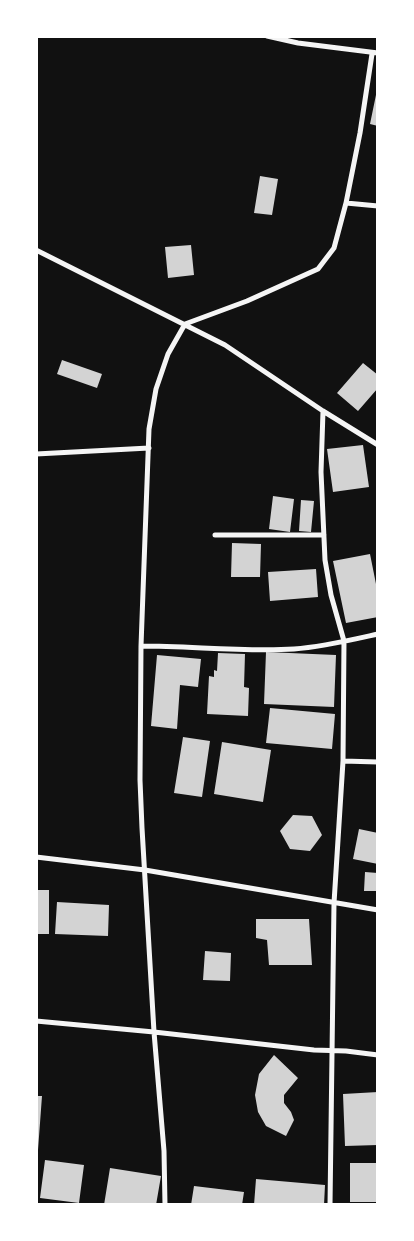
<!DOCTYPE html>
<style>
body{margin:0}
#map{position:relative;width:414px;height:1241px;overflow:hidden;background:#111;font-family:Mulish,sans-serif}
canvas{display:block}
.frame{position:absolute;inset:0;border:38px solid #fff;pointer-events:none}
</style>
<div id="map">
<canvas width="414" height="1241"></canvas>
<div class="frame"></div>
</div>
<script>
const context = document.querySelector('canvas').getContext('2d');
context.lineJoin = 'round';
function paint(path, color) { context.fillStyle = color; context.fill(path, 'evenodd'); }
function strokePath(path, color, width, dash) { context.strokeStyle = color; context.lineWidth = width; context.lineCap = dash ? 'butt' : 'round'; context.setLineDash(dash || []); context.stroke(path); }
const building = new Path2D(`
 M377 90H378V126L370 124Z
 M260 176 278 179 272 215 254 213Z
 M191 245 194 275 168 278 165 247Z
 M62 360 102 374 97 388 57 374Z
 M363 363 378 375V388L358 411 337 393Z
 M363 445 369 487 333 492 327 449Z
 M273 496 294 499 290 532 269 529Z
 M301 500 314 501 311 532 299 531Z
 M232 543 261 544 260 577H231Z
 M370 554 378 594V617L346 623 333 561Z
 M316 569 318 597 270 601 268 572Z
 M266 652 336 655 334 707 264 704Z
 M218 653 245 654 244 687 249 688 248 716 207 714 209 676 214 677V670L217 671Z
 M157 655 201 659 198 687 180 685 177 729 151 726Z
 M270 708 335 714 332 749 266 743Z
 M183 737 210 741 202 797 174 793Z
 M222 742 271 750 263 802 214 794Z
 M293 815 312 816 322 835 310 851 290 849 280 831Z
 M359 829 378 833V864L353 859Z
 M365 872 378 873V891H364Z
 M36 890H49V934H36Z
 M57 902 109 905 108 936 55 934Z
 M256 919H309L312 965H269L267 940 256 938Z
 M205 951 231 953 230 981 203 980Z
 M274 1055 298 1078 284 1095V1103L291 1112 294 1120 286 1136 266 1126 258 1112 255 1095 259 1074Z
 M378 1092V1145L345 1146 343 1094Z
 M36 1096H42L38 1150H36Z
 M45 1160 84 1165 79 1203 40 1198Z
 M350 1163H378V1202H350Z
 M110 1168 161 1176 156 1205H104Z
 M256 1179 325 1185 324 1205H254Z
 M194 1186 244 1192 242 1205H191Z`);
const minor = new Path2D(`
 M267 36 298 43 378 53
 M372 54 360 133 346 203 378 206
 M36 250 225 345 323 411 378 445
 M323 411 321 472 325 560 331 595 344 641 343 761 334 903 330 1205
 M36 454 149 448
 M215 535H324
 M141 646C192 646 243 652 294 649 322 647 351 640 378 634
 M343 761 378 762
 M36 857 145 870 378 910
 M36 1021 154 1032 314 1050 346 1051 378 1055
 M165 1205 164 1151 154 1032 142 828 140 780 141 646 149 429 156 389 168 354 185 324 247 301 318 269 334 248 346 203`);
paint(building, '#d3d3d3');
strokePath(minor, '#f5f5f5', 5);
</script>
